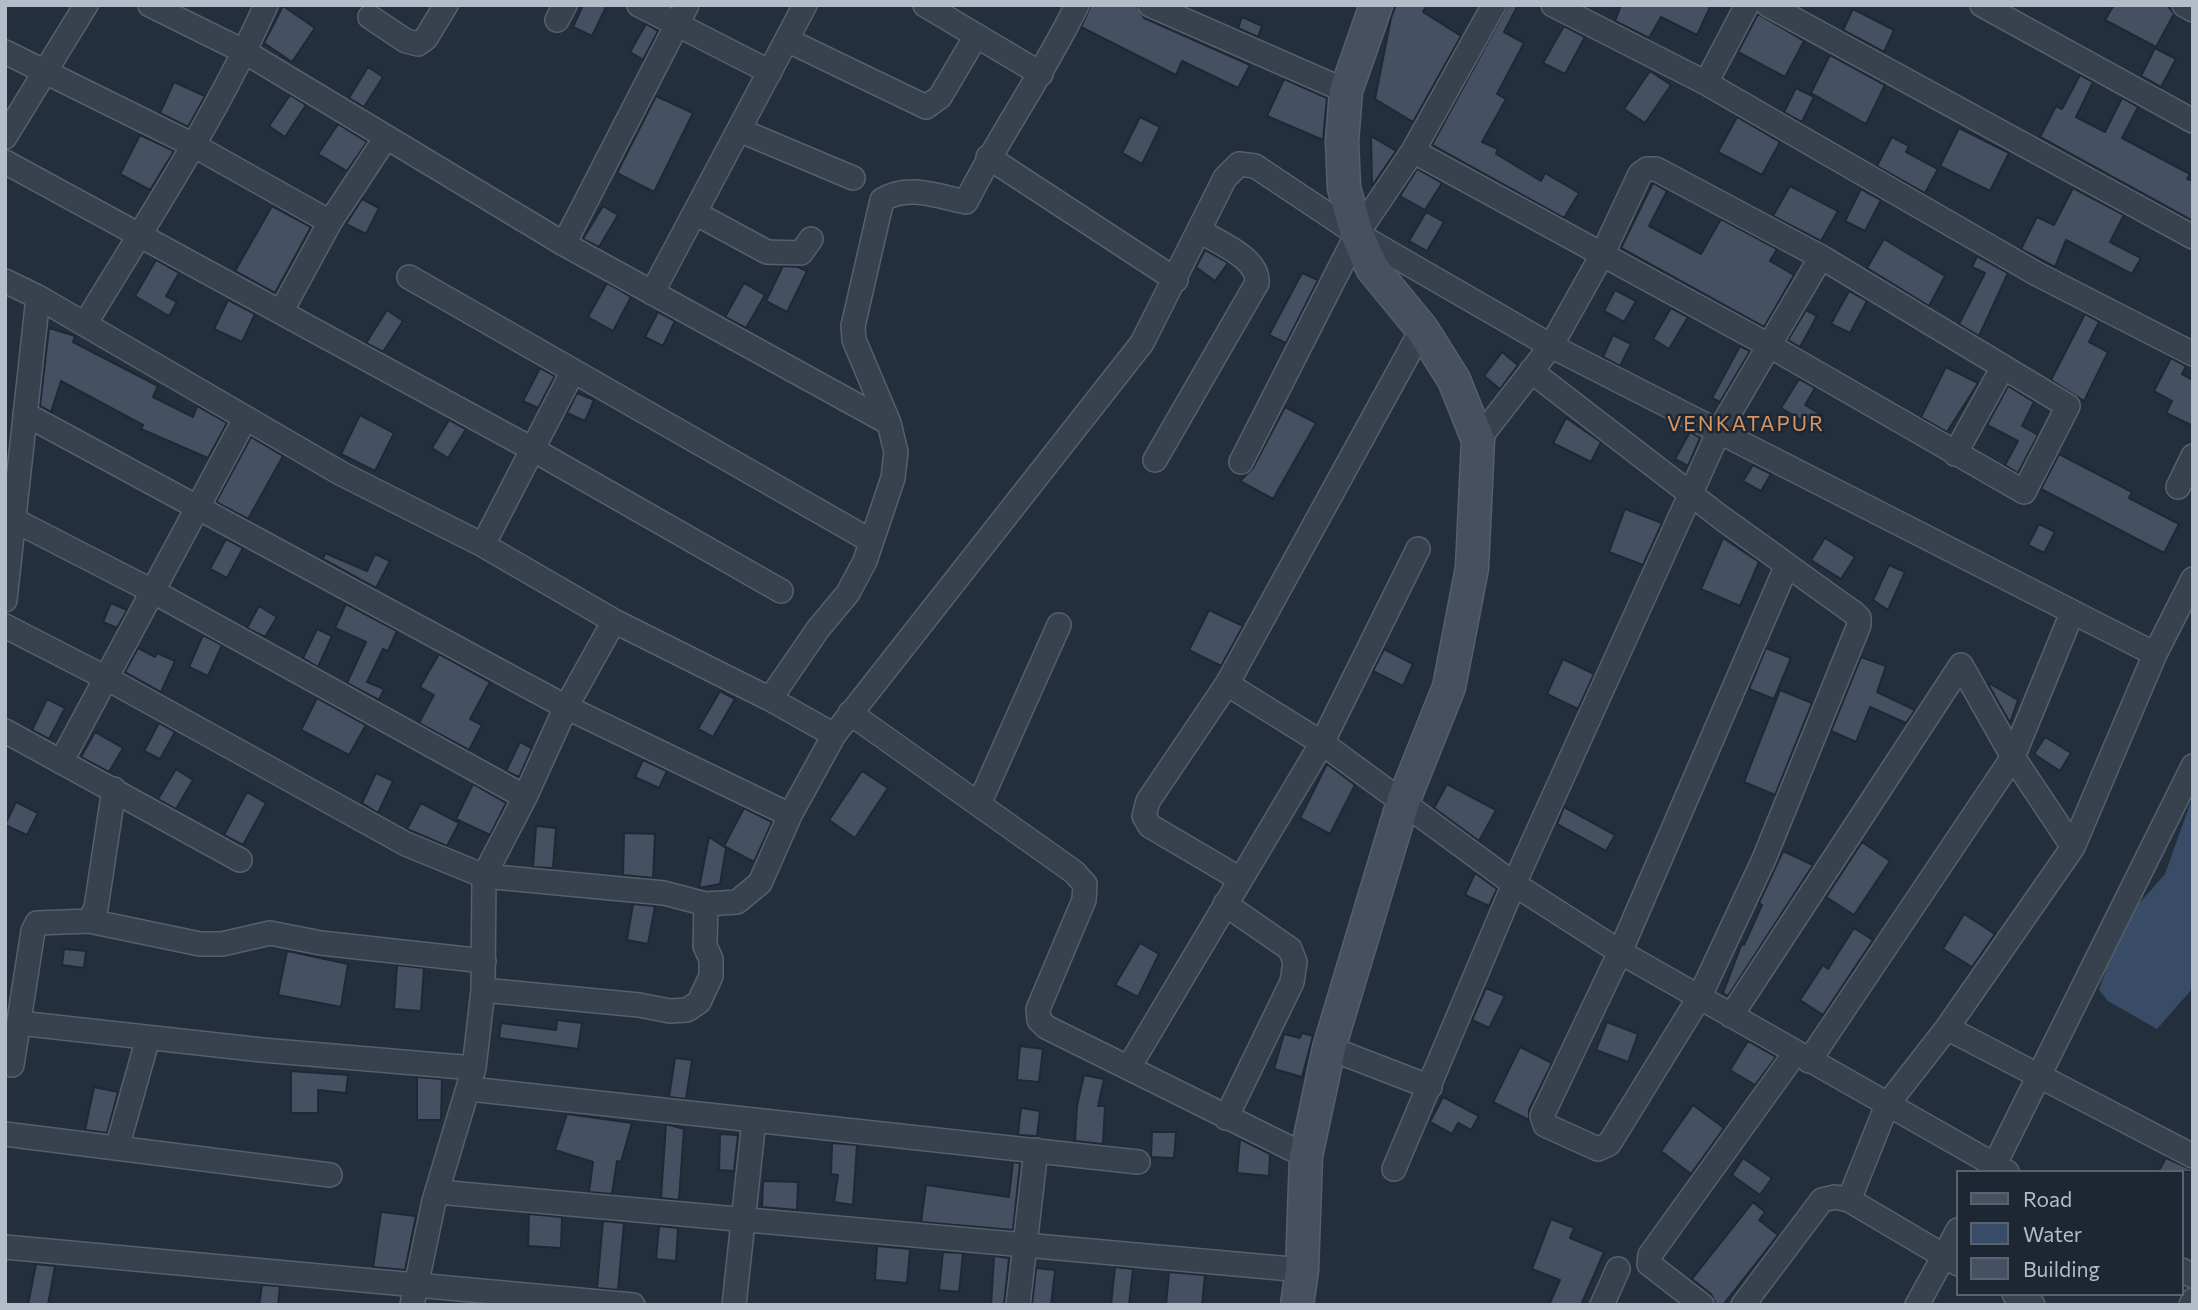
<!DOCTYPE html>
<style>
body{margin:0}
#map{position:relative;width:2198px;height:1310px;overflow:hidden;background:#242f3e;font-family:Commissioner,sans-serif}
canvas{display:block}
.frame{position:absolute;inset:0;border:7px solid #b4bcc9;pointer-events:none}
.legend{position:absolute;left:1956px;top:1170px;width:228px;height:126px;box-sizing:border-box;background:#1d2633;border:2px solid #59626f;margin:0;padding:9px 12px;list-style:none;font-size:21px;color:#b4bcc9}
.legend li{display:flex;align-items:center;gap:14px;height:35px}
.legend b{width:35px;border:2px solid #59626f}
</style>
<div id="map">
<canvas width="2198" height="1310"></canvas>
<div class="frame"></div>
<ul class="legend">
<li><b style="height:9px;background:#465061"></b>Road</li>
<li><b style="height:19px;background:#394c67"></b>Water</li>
<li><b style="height:19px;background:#455162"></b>Building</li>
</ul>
</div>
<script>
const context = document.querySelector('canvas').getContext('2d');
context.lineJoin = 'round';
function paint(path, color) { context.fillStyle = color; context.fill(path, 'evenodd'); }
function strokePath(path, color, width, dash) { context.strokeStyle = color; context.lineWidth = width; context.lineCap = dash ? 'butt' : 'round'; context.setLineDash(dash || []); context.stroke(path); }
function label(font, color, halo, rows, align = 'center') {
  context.font = font + ' Commissioner,sans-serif'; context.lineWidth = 5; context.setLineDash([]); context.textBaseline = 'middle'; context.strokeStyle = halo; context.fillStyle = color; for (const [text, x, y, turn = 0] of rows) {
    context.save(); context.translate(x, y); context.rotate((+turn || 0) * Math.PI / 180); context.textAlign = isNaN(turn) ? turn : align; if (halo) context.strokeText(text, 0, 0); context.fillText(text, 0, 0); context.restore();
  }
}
const water = new Path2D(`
 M2193 796V988L2157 1029 2108 1001 2099 990 2123 922 2165 874Z`);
const building = new Path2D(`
 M583 5H607L592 36 573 27Z
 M1091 5H1136L1144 18 1250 65 1238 88 1182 61 1176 75 1081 27Z
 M1396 5H1427L1423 12 1461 36 1413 122 1375 99 1391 18Z
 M1508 5H1518L1504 32 1524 43 1497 94 1506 99 1482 142 1498 149 1496 154 1541 181 1545 173 1579 193 1564 218 1432 145Z
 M1621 5H1711L1697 35 1661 17 1649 38 1615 21Z
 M2114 5H2167L2174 14 2156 47 2105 20Z
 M283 6 315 28 292 62 264 43Z
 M1853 9 1894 30 1884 52 1843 30Z
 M1758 14 1804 41 1785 77 1738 52Z
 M1242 17 1262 26 1258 37 1238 28Z
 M646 24 658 31 643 60 630 52Z
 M1564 26 1585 37 1565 74 1543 63Z
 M2155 48 2176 59 2161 87 2141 76Z
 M1830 55 1885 85 1866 124 1811 93Z
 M368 67 383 77 364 107 349 98Z
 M1650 71 1671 85 1645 123 1624 109Z
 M2080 75 2093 82 2076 117 2105 132 2122 98 2138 107 2122 138 2190 174 2187 179 2193 181V221L2040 137 2056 106 2062 109Z
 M1284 79 1327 98 1323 140 1267 116Z
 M174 82 205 96 188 127 160 113Z
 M1796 88 1814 97 1802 122 1784 112Z
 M290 95 306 105 285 137 269 126Z
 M656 96 693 113 654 192 617 173Z
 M1140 117 1160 127 1142 164 1122 153Z
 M1737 117 1780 142 1762 175 1718 152Z
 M338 124 367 142 347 171 318 154Z
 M1959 128 2009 153 1990 191 1940 166Z
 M140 135 174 151 150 190 120 174Z
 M1371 136 1396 151 1372 186Z
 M1892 137 1909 146 1906 152 1938 169 1925 193 1877 166Z
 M1417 169 1442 183 1425 210 1400 196Z
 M1653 183 1667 191 1649 226 1701 254 1721 219 1777 249 1770 261 1794 275 1764 327 1621 248Z
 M1790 186 1838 211 1821 241 1773 216Z
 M2073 188 2124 215 2110 242 2141 258 2132 274 2066 240 2055 267 2021 249 2037 217 2054 225Z
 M1861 189 1881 200 1865 231 1845 221Z
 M362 199 379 208 366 234 346 224Z
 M272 206 311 227 275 293 235 271Z
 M603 206 618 215 599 247 583 239Z
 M1426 212 1444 222 1427 251 1409 241Z
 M1884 239 1945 276 1929 306 1867 268Z
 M1205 250 1228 263 1215 281 1196 267Z
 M1977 256 2008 273 1979 336 1959 324 1985 273 1972 267Z
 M156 260 179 273 166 296 177 302 169 316 135 296Z
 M783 266 798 267 807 271 787 312 766 301Z
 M1302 273 1318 280 1286 343 1269 335Z
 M607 283 631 297 613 331 588 317Z
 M744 283 765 295 746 328 725 317Z
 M1615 290 1636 301 1624 322 1604 311Z
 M1849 291 1867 301 1850 333 1831 324Z
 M228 300 255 314 242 342 214 329Z
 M1671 308 1688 317 1669 349 1653 339Z
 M387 310 403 321 383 352 366 343Z
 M1806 310 1817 316 1800 347 1788 340Z
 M658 312 675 321 663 346 645 337Z
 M2085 314 2099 322 2089 342 2108 352 2084 401 2051 380Z
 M49 328 75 336 73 342 158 386 153 397 193 417 197 406 227 423 208 458 141 429 143 425 61 381 51 412 40 406Z
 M1613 335 1631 344 1620 366 1603 357Z
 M1740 346 1750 351 1720 402 1712 398Z
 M1502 352 1518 365 1500 389 1484 376Z
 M2171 358 2186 366 2182 374 2193 380V426L2166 413 2172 401 2154 391Z
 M1946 367 1978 383 1947 432 1921 417Z
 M540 368 555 376 538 408 523 401Z
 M1799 379 1815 388 1805 405 1822 415 1815 428 1781 408Z
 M2008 386 2034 402 2022 426 2038 435 2018 473 2005 465 2018 441 1987 425Z
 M577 393 594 400 585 421 567 413Z
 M1285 407 1316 423 1273 499 1240 481 1253 468Z
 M360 415 394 433 375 471 341 454Z
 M1566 418 1601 442 1591 462 1553 443Z
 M449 420 466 429 448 458 432 448Z
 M1690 432 1700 438 1688 466 1675 459Z
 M251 437 283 456 248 519 216 502Z
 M2059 454 2132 492 2129 498 2179 524 2164 553 2041 489Z
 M1753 465 1771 474 1761 491 1743 481Z
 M1625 509 1662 523 1643 565 1609 552Z
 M2039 524 2055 532 2044 553 2028 545Z
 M1723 538 1759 562 1740 606 1701 589Z
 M1825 538 1855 557 1841 579 1811 560Z
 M226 539 243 548 227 578 210 569Z
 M325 553 367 571 375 554 390 561 376 588 323 559Z
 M1889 565 1905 572 1888 610 1873 600Z
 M111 603 127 610 117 628 103 622Z
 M346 604 397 631 388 651 383 649 367 682 384 689 379 700 347 683 366 642 335 628Z
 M259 606 277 617 265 637 247 628Z
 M1209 610 1243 626 1221 666 1189 650Z
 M317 629 332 636 318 667 303 658Z
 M203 635 222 645 208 676 189 667Z
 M138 648 155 657 157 653 175 661 161 692 125 672Z
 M1766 648 1791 658 1774 699 1749 689Z
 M1384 649 1413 664 1403 686 1373 671Z
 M439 654 490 682 470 719 482 725 469 750 419 723 434 695 420 687Z
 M1861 657 1886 666 1877 692 1915 710 1906 723 1870 707 1856 742 1831 731Z
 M1563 659 1594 674 1578 709 1547 694Z
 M1987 682 2018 700 2010 723Z
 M1780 690 1812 703 1775 795 1744 782Z
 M720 691 735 699 713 737 698 729Z
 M317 698 366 725 349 755 301 730Z
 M47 699 65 708 49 739 32 730Z
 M159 723 175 732 160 759 144 751Z
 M95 732 123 748 109 772 81 757Z
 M2045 737 2071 753 2060 771 2034 754Z
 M520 742 532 748 519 777 506 771Z
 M643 760 667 771 659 788 635 777Z
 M1327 764 1355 785 1330 834 1300 818Z
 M176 769 193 780 176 809 158 799Z
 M862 771 888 788 855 838 829 820Z
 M376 773 393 781 378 813 362 803Z
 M473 784 506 803 490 835 456 819Z
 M1447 784 1496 810 1479 841 1434 808Z
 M247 792 266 803 243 845 224 835Z
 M16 802 38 813 27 835 5 825Z
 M421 803 459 823 447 846 407 829Z
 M1564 807 1615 835 1606 851 1557 824Z
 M744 808 772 822 754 862 724 846Z
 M536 826 556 828 553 868 533 867Z
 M624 833 655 834 653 878 623 875Z
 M709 837 726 848 720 884 699 888Z
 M1862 842 1890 861 1854 915 1826 897Z
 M1783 851 1813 865 1728 996 1723 993 1742 943 1744 945 1762 905 1759 903Z
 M1475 873 1497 889 1489 906 1465 895Z
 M633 904 655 906 648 944 627 940Z
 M1964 914 1995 934 1972 967 1943 949Z
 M1854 928 1873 940 1823 1015 1800 1000 1823 965 1828 969Z
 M1140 943 1159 954 1138 997 1115 985Z
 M64 949 86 951 84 968 62 965Z
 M287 951 348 964 341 1007 278 995Z
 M397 965 424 968 421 1011 394 1009Z
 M1486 988 1505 996 1489 1028 1472 1020Z
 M557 1020 582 1023 578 1049 499 1038 501 1023 556 1030Z
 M1607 1022 1638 1034 1628 1062 1596 1050Z
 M1302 1033 1313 1036 1302 1077 1274 1069 1284 1034 1300 1038Z
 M1748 1041 1776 1057 1755 1085 1730 1070Z
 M1020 1046 1043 1049 1039 1082 1017 1080Z
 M1520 1047 1552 1063 1529 1110V1120L1493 1102Z
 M675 1058 692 1060 686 1099 669 1097Z
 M291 1071 348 1075 346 1093 318 1090V1113H291Z
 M1084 1075 1104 1079 1098 1106H1105L1103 1144 1075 1141 1077 1106Z
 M417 1077 442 1079 441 1120H417Z
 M94 1087 118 1092 107 1133 85 1130Z
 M1443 1097 1479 1116 1471 1130 1458 1123 1452 1134 1430 1122Z
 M1693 1105 1724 1128 1691 1174 1661 1151Z
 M1021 1108 1040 1111 1037 1136 1018 1135Z
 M567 1114 632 1123 621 1162 617 1161 612 1194 589 1192 593 1162 555 1150Z
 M666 1124 684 1129 679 1200 661 1198Z
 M1152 1132H1176L1174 1158 1151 1157Z
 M720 1134 738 1135 734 1171 719 1170Z
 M1240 1139 1270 1154 1269 1176 1237 1173Z
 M832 1143 857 1145 853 1205 834 1202 838 1175 831 1174Z
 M1743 1158 1772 1178 1760 1195 1732 1175Z
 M2166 1158 2193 1170V1172H2158Z
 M1013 1162 1020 1163 1013 1230 921 1222 926 1185 1009 1197Z
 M763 1181 798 1182 797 1210 762 1207Z
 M1753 1202 1765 1212 1759 1220 1778 1235 1723 1305H1716L1711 1294 1692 1279Z
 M381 1212 416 1216 405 1270 373 1267Z
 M529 1214 562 1217 561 1248 528 1246Z
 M1551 1219 1574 1228 1570 1238 1604 1252 1581 1305H1549L1560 1280 1532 1269Z
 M603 1221 624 1223 618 1290 597 1288Z
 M659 1226 678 1228 676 1261 656 1259Z
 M877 1246 910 1249 907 1283 875 1280Z
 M943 1252 963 1253 959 1292 939 1290Z
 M994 1256 1009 1258 1004 1305H991Z
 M36 1264 55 1266 48 1305H28Z
 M1115 1267 1133 1269 1129 1305H1111Z
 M1036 1268 1055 1270 1051 1305H1032Z
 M1169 1272 1205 1275 1202 1305H1166Z
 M262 1285 280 1286 278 1305H259Z`);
const street = new Path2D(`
 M150 5 245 52 564 244 889 423
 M639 5 770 72
 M925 5 1041 74
 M1150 5 1346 91
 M1553 5 1706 83 2037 274 2193 354
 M1768 5 2193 237
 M1982 5 2193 121
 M2184 5 2193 10
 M370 17 406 41 418 44 426 38 446 5
 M557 20 565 5
 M787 40 926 107 940 97 976 36
 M5 52 193 145 330 222 385 139
 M1706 83 1747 5
 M739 130 853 178
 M5 137 86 5
 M988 157 1176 280
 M5 162 532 449 781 591
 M695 213 767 252 801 253 811 239
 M564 244 687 5
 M409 277 871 541
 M5 281 38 297 342 474 483 545 614 621 770 699 834 735
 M652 293 805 5
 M281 312 330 222
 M85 324C148 220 216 117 266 5
 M1422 329 1227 684 1322 743 1514 884 1620 952 2007 1172
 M1531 371 1723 519C1767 550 1810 582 1854 613L1859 618V625L1764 859 1699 998 1609 1144 1598 1149 1545 1125 1542 1116 1620 952 1787 565
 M25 414 566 707 790 815
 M1478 440 1551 346 1602 255 1640 174 1647 169H1656L1821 257
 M1955 454 2003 367
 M1155 460 1257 283C1259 258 1219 243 1200 231
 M1241 462 1357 234 1413 151 1494 5
 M2178 487 2193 456
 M12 519 154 592 525 797
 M483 545 573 371
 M5 600 38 297
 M5 626 108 679 406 844 484 876 664 893 706 904 737 902 760 883 790 815 834 735 1142 343 1225 178 1239 164 1255 166 1357 234 1551 346 2155 654
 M1227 684 1148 801 1144 816 1150 826 1240 879
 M770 699 818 629 848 593 865 561 893 478 896 452 889 423 854 340 853 326 882 200C908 184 937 196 966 202 1000 134 1044 73 1077 5
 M850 713 1074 872 1085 884 1084 900 1038 1009 1039 1020 1046 1027 1306 1156
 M5 731 240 860
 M61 762 245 419
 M979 804 1059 625
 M1225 904 1290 949 1295 962 1292 982 1226 1118
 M89 921 200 944H222L270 933 321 943 484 961
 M483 990 639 1005 670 1011 687 1010 699 1002 711 976V959L705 946 706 904
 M1731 1016 1961 665 2013 757 2073 847 2155 654 2193 579
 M19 1023 262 1050 474 1068
 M1947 1028 2193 1156
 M1329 1048 1430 1087
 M1809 1061 2013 757 2072 613
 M12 1065 33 931 37 923 89 921 96 908 114 789
 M1129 1067 1322 743 1418 549
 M470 1089 1138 1162
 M5 1134 330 1175
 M117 1148 148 1038
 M1394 1169 1514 884 1719 431 1821 257 2068 406 2024 492 1770 346 1413 151
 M1991 1172 2193 766
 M438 1192 1302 1270
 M1849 1200 1887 1105 1947 1028 2073 847
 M5 1247 633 1305
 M2182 1270 2193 1276
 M2014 1294 2033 1305
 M412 1305 434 1201 474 1068 483 990 484 876 525 797 566 707 614 621
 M734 1305 754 1120
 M1018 1305 1036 1150
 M1602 1305 1618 1269
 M1702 1305 1649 1264 1650 1255 1796 1052
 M1743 1305 1822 1200 1835 1197 1849 1200 1944 1256 1958 1230
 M1917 1305 1944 1256 1958 1264
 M2191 1305 2193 1300`);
const secondary = new Path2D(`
 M1297 1305 1302 1270 1306 1156 1329 1048 1403 802 1449 687 1472 568 1478 440 1454 380 1422 329 1372 268 1357 234 1344 188 1342 141 1346 91 1376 5`);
const neighbourhoodNames = [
 ["VENKATAPUR",1746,424]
];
paint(water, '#394c67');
paint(building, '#455162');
strokePath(building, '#1f2835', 2);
strokePath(street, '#565f6c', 26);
strokePath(secondary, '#565f6c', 35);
strokePath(street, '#38414e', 23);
strokePath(secondary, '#465061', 32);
context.letterSpacing = '2px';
label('21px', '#d59563', '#1d2633', neighbourhoodNames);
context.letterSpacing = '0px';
</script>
